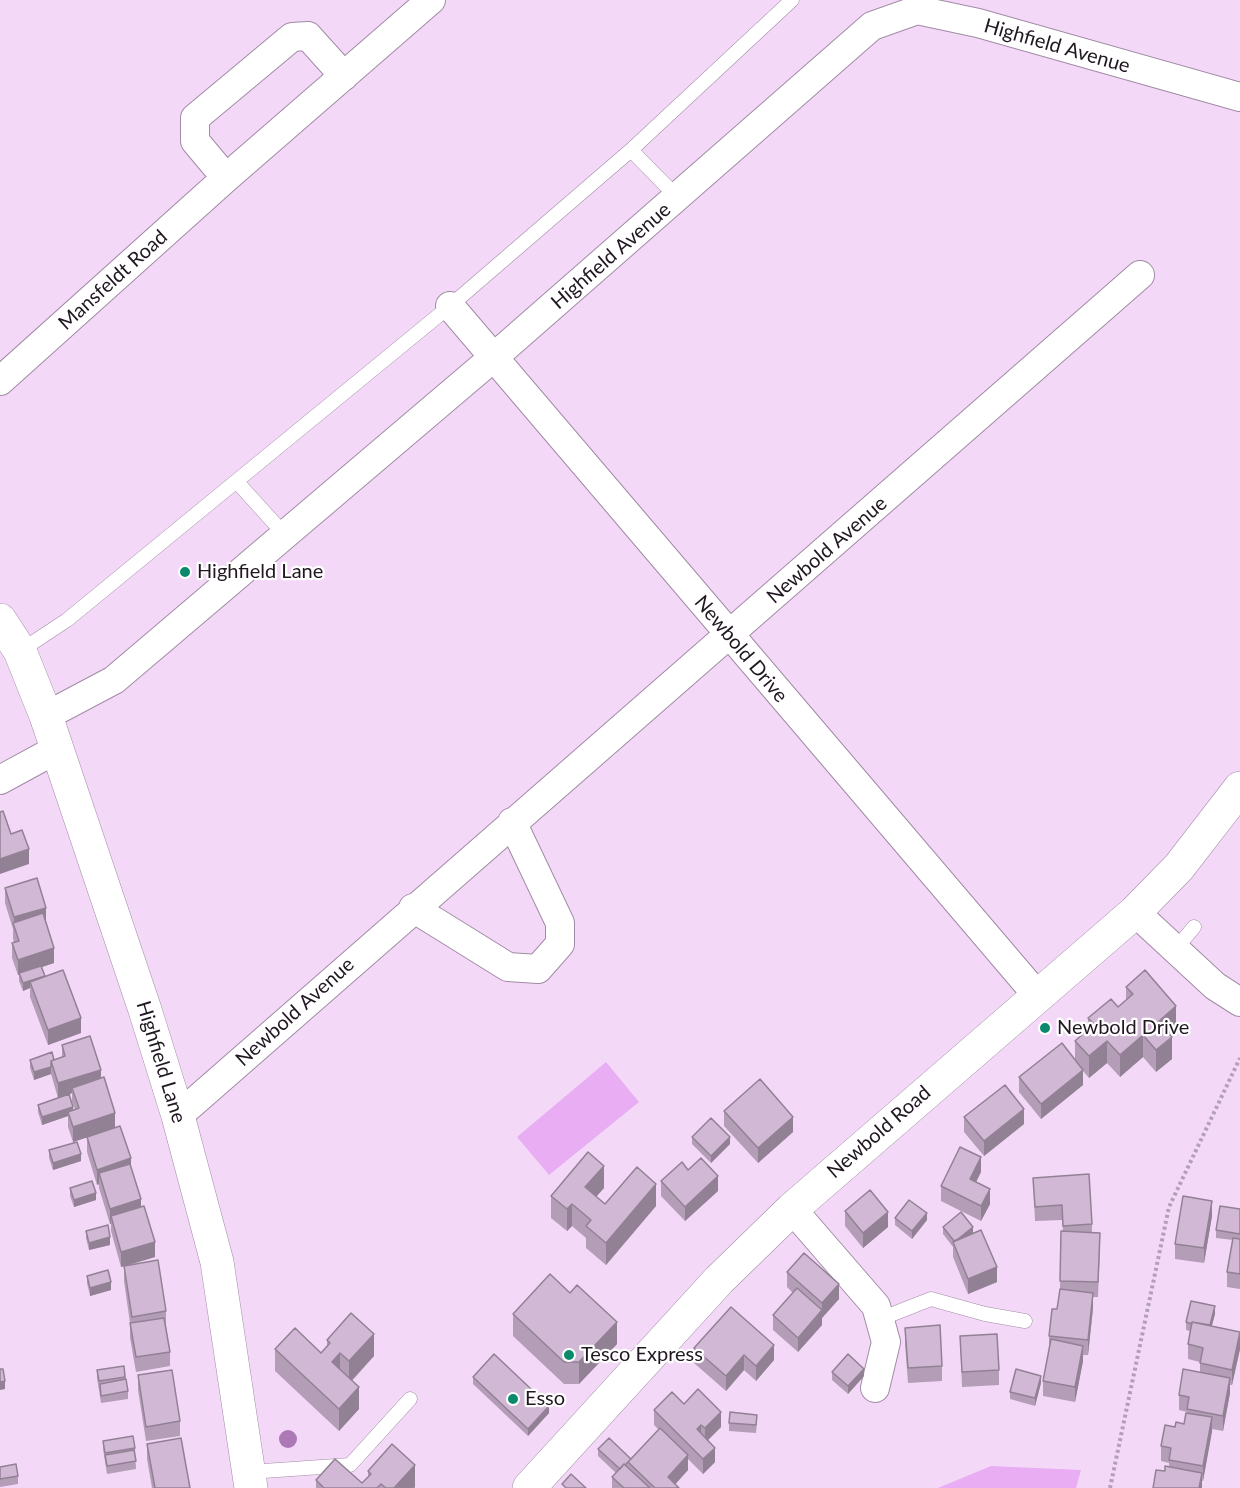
<!DOCTYPE html>
<style>
body{margin:0}
canvas{display:block;background:#f3d9f7}
</style>
<canvas width="1240" height="1488"></canvas>
<script>
const context = document.querySelector('canvas').getContext('2d');
context.lineJoin = 'round';
function paint(path, color) { context.fillStyle = color; context.fill(path, 'evenodd'); }
function strokePath(path, color, width, dash) { context.strokeStyle = color; context.lineWidth = width; context.lineCap = dash ? 'butt' : 'round'; context.setLineDash(dash || []); context.stroke(path); }
function label(font, color, halo, rows, align = 'center') {
  context.font = font + ' Lato,sans-serif'; context.lineWidth = 4.5; context.setLineDash([]); context.textBaseline = 'middle'; context.strokeStyle = halo; context.fillStyle = color; for (const [text, x, y, turn = 0] of rows) {
    context.save(); context.translate(x, y); context.rotate((+turn || 0) * Math.PI / 180); context.textAlign = isNaN(turn) ? turn : align; if (halo) context.strokeText(text, 0, 0); context.fillText(text, 0, 0); context.restore();
  }
}
const green = new Path2D(`
 M606 1062 639 1102 549 1175 517 1137Z
 M991 1466 1081 1470 1076 1488H938Z`);
const path = new Path2D(`
 M1110 1488 1169 1207 1240 1058`);
const lane = new Path2D(`
 M631 150 678 198
 M237 482 286 536
 M20 651 67 620 450 306 631 150 792 0
 M1174 951 1194 927
 M880 1319 931 1299 985 1314 1025 1321
 M249 1472 350 1465 410 1399`);
const street = new Path2D(`
 M226 178 195 141V118L292 37 308 36 344 76
 M450 306 1037 995
 M0 381 226 178 431 0
 M46 716 114 680 494 357 872 26 917 10 978 23 1240 97
 M0 780 57 749
 M413 908 508 967 538 969 560 944V923L512 822
 M1135 912 1215 986 1240 1002
 M178 1116 1140 275
 M792 1209 876 1306 886 1342 875 1388`);
const secondary = new Path2D(`
 M0 620 20 651 46 716 145 1010 178 1116 217 1262 251 1488
 M529 1488 719 1280 792 1209 1135 912 1179 867 1240 788`);
const trees = [
 [288,1439]
];
const wall = new Path2D(`
 M5 888 46 923 54 963 42 967 45 976 81 1033 48 1045 30 997V988L23 991 19 981V975H18L12 958V943H14L13 938V929L5 903Z
 M1126 987 1176 1028 1169 1034 1172 1059 1156 1072 1143 1057 1120 1077 1107 1063 1089 1078 1083 1071V1085L1041 1119 1019 1092V1077L1075 1060V1041L1088 1029V1018L1118 1007 1126 1000Z
 M62 1045 101 1078 115 1128 131 1168 155 1257 129 1265 166 1311V1326L170 1352V1366L136 1372 130 1338V1323L124 1281V1266L121 1267 111 1231V1224H110L99 1188V1184L97 1185 87 1152V1137L103 1132 73 1142 68 1127V1116L42 1125 38 1112V1105L58 1098 51 1074 34 1080 30 1068V1060H54L62 1057ZM72 1093V1102L75 1109 73 1110 69 1095Z
 M724 1111 793 1132 758 1163 724 1126Z
 M964 1117 1024 1124 984 1156 964 1132Z
 M692 1137 730 1144 711 1163 692 1144Z
 M49 1150 81 1161 53 1170 49 1158Z
 M688 1170 718 1191 685 1221 661 1196V1181Z
 M981 1172 976 1182 990 1204 981 1221 941 1201V1186Z
 M1033 1178 1092 1224V1232L1100 1248 1098 1297H1093V1308L1088 1355H1083V1361L1075 1402 1043 1396V1381L1049 1351V1336L1057 1309 1060 1289 1061 1231H1063L1062 1220 1035 1221Z
 M70 1188 96 1200 74 1207 70 1196Z
 M604 1188 596 1197 605 1204 656 1206 606 1265 586 1248V1238L572 1226 567 1231 551 1218V1196Z
 M1240 1209V1289L1227 1287V1272L1233 1240 1216 1238V1230Z
 M845 1211 888 1227 863 1248 845 1226Z
 M1212 1216 1204 1263 1175 1259V1244Z
 M895 1218 927 1220 912 1239 895 1225Z
 M943 1227 973 1233 997 1282 968 1294 953 1257V1247L943 1234Z
 M86 1231 110 1245 89 1250 86 1238Z
 M787 1272 839 1299 822 1318V1325L798 1352 773 1330V1315L793 1293 787 1287Z
 M87 1276 111 1290 90 1296 87 1283Z
 M570 1293 617 1344 579 1384H564L513 1336V1314Z
 M1215 1314 1212 1326 1240 1332V1349L1232 1385H1230V1393L1223 1431 1212 1429 1203 1481H1202V1488L1165 1471 1169 1467V1463L1161 1461V1446L1175 1427 1184 1424 1187 1412 1179 1410V1395L1200 1372V1362L1188 1359V1344L1190 1331 1186 1330V1322Z
 M905 1328 942 1366V1381L908 1383 905 1343Z
 M960 1336 999 1370V1385L962 1387Z
 M327 1340 374 1356 352 1381 359 1409 339 1431 275 1371V1349L321 1353 327 1346Z
 M694 1348 774 1360 756 1381 744 1370 726 1391 694 1363Z
 M124 1366 128 1391V1399L101 1403 97 1378V1370Z
 M832 1372 864 1376 848 1394 832 1380Z
 M138 1375 180 1421V1436L146 1441 138 1390Z
 M473 1377 549 1413 528 1436 473 1384Z
 M1041 1383 1035 1406 1010 1399V1392Z
 M684 1404 721 1427 708 1440 715 1462 703 1474 688 1459V1470L675 1484 679 1488H612V1477L616 1473 598 1456V1449L631 1459 659 1430 654 1425V1410Z
 M757 1422 756 1433 729 1431V1423Z
 M103 1441 135 1448 136 1469 107 1474 103 1449Z
 M147 1444 190 1488H152L147 1459Z
 M0 1467 18 1476V1484L0 1487Z
 M368 1471 415 1487 414 1488H316V1480L362 1483 368 1477Z`);
const shadedWall = new Path2D(`
 M29 849V864L0 874V859Z
 M46 908V923L14 926V917Z
 M54 948V963L18 975V960Z
 M45 976 30 982V988L23 991V983Z
 M1176 1006V1028L1158 1044V1022Z
 M81 1018V1033L48 1045V1030Z
 M1143 1035V1057L1120 1077V1055Z
 M1172 1037V1059L1156 1072V1050Z
 M1107 1041V1063L1089 1078V1056Z
 M51 1067V1074L34 1080V1072Z
 M101 1070V1084L72 1088V1093L58 1098V1083Z
 M1083 1070V1085L1041 1119V1104Z
 M73 1107V1115L68 1112V1116L42 1125V1117Z
 M1024 1109V1124L984 1156V1141Z
 M115 1113V1128L73 1142V1127Z
 M793 1117V1132L758 1163V1148Z
 M730 1137V1144L711 1163V1156Z
 M81 1154V1161L53 1170V1163Z
 M981 1157V1172L970 1194V1179Z
 M131 1158V1173H99V1184L97 1185V1170Z
 M604 1166V1188L585 1209V1187Z
 M718 1176V1191L685 1221V1207Z
 M656 1184V1206L606 1265V1243Z
 M990 1189V1204L981 1221V1206Z
 M96 1193V1200L74 1207V1200Z
 M141 1199V1214L111 1216V1224H110V1209Z
 M1212 1201V1216L1204 1263V1248Z
 M572 1204V1226L567 1231V1209Z
 M888 1212V1227L863 1248V1233Z
 M927 1213V1220L912 1239V1231Z
 M973 1227V1235L955 1242Z
 M110 1237V1245L89 1250V1243Z
 M155 1242V1257L121 1267V1252Z
 M997 1267V1282L968 1294V1279Z
 M111 1282V1290L90 1296V1288Z
 M839 1284V1299L822 1318V1325L798 1352V1338L822 1310V1303Z
 M1093 1293V1308L1088 1355V1340Z
 M1215 1306V1314L1209 1335V1328Z
 M617 1322V1344L579 1384V1362Z
 M374 1334V1356L349 1383V1361Z
 M1240 1334V1349L1232 1385V1370Z
 M774 1345V1360L756 1381V1366Z
 M1083 1346V1361L1075 1402V1387Z
 M340 1353V1375L332 1362Z
 M744 1355V1370L726 1391V1376Z
 M864 1369V1376L848 1394V1386Z
 M1041 1376V1383L1035 1406V1398Z
 M1230 1378V1393L1223 1431V1416Z
 M5 1381V1389L0 1390V1382Z
 M359 1387V1409L339 1431V1409Z
 M549 1406V1413L528 1436V1429Z
 M721 1412V1427L705 1443V1428Z
 M1212 1417V1432L1203 1481V1466Z
 M701 1425V1440L697 1429Z
 M715 1448V1462L703 1474V1459Z
 M688 1455V1470L672 1488 668 1477Z
 M415 1465V1487L414 1488H394Z
 M1202 1473V1488H1199Z`);
const building = new Path2D(`
 M3 811 11 834 22 830 29 849 0 859V812Z
 M37 878 46 908 14 917 5 888Z
 M43 913 54 948 18 960 12 943 19 941 13 923Z
 M41 966 45 976 23 983 19 973Z
 M63 970 81 1018 48 1030 30 982Z
 M1145 970 1176 1006 1158 1022 1172 1037 1156 1050 1143 1035 1120 1055 1107 1041 1089 1056 1075 1041 1094 1024 1088 1018 1111 999 1118 1007 1133 994 1126 987Z
 M90 1036 101 1070 58 1083 51 1061 65 1056 62 1045Z
 M1062 1043 1083 1070 1041 1104 1019 1077Z
 M52 1052 54 1060 51 1061V1067L34 1072 30 1060Z
 M104 1077 115 1113 73 1127 68 1112 79 1108 72 1088Z
 M760 1079 793 1117 758 1148 724 1111Z
 M1005 1085 1024 1109 984 1141 964 1117Z
 M69 1094 73 1107 42 1117 38 1105Z
 M711 1118 730 1137 711 1156 692 1137Z
 M120 1126 131 1158 97 1170 87 1137Z
 M77 1142 81 1154 53 1163 49 1150Z
 M960 1147 981 1157 970 1179 990 1189 981 1206 941 1186Z
 M588 1152 604 1166 585 1187 605 1204 637 1167 656 1184 606 1243 586 1226 591 1220 572 1204 567 1209 551 1196Z
 M701 1158 718 1176 685 1207 661 1181 682 1162 688 1170Z
 M130 1164 141 1199 110 1209 99 1173Z
 M1089 1174 1092 1224 1063 1226 1062 1205 1035 1207 1033 1178Z
 M92 1181 96 1193 74 1200 70 1188Z
 M870 1190 888 1212 863 1233 845 1211Z
 M1183 1196 1212 1201 1204 1248 1175 1244Z
 M909 1200 927 1213 912 1231 895 1218Z
 M144 1206 155 1242 121 1252 111 1216Z
 M1220 1206 1240 1209V1234L1216 1230Z
 M961 1212 973 1227 958 1239 954 1241 943 1227Z
 M108 1225 110 1237 89 1243 86 1231Z
 M981 1230 997 1267 968 1279 953 1242Z
 M1061 1231 1100 1233 1098 1282 1060 1281Z
 M1233 1238 1240 1239V1274L1227 1272Z
 M804 1253 839 1284 822 1303 787 1272Z
 M158 1260 166 1311 132 1317 124 1266Z
 M108 1270 111 1282 90 1288 87 1276Z
 M550 1274 570 1293 577 1285 617 1322 579 1362H564L513 1314Z
 M797 1288 822 1310 798 1338 773 1315Z
 M1060 1289 1093 1293 1088 1340 1049 1336 1052 1309H1057Z
 M1191 1301 1215 1306 1210 1325 1192 1322V1324L1186 1322Z
 M731 1307 774 1345 756 1366 744 1355 726 1376 694 1348Z
 M351 1313 374 1334 349 1361 340 1353 332 1362 359 1387 339 1409 275 1349 295 1328 321 1353 330 1343 327 1340Z
 M164 1318 170 1352 136 1357 130 1323Z
 M1192 1322 1240 1332 1232 1370 1200 1363 1203 1348 1188 1344Z
 M940 1325 942 1366 908 1368 905 1328Z
 M997 1334 999 1370 962 1372 960 1336Z
 M1051 1339 1083 1346 1075 1387 1043 1381Z
 M494 1354 549 1406 528 1429 473 1377Z
 M848 1354 864 1369 848 1386 832 1372Z
 M124 1366 125 1377 99 1381 97 1370Z
 M0 1369H3L5 1381 0 1382Z
 M1016 1369 1041 1376 1035 1398 1010 1392Z
 M1183 1369 1230 1378 1223 1416 1187 1409 1189 1397 1179 1395Z
 M172 1370 180 1421 146 1427 138 1375Z
 M126 1379 128 1391 101 1396 100 1384Z
 M698 1389 721 1412 705 1428 701 1425 697 1429 715 1448 703 1459 654 1410 672 1392 684 1404Z
 M730 1412 757 1415 756 1425 729 1423Z
 M1186 1413 1212 1417 1203 1466 1169 1460 1171 1448 1161 1446 1165 1425 1175 1427 1176 1422 1184 1424Z
 M660 1428 688 1455 668 1477 679 1488H655L628 1462Z
 M133 1436 135 1448 105 1453 103 1441Z
 M181 1438 190 1488H155L147 1444Z
 M609 1438 631 1459 625 1465 624 1464 620 1469 598 1449Z
 M392 1444 415 1465 394 1488H386L381 1484 377 1488H324L316 1480 335 1459 362 1483 371 1474 368 1471Z
 M134 1450 136 1461 107 1466 105 1455Z
 M16 1464 18 1476 0 1479V1467Z
 M624 1464 650 1488H624L612 1477Z
 M1165 1466 1202 1473 1199 1488H1153L1156 1470 1165 1471Z
 M571 1474 586 1488H566L562 1484Z`);
const markers = [
 [185,572,6,"#0b896d"],
 [1045,1028,6,"#0b896d"],
 [569,1355,6,"#0b896d"],
 [513,1399,6,"#0b896d"]
];
const streetNames = [
 ["Highfield Avenue",1057,46,16],
 ["Highfield Avenue",611,256,-41],
 ["Mansfeldt Road",113,280,-42],
 ["Newbold Avenue",827,550,-41],
 ["Newbold Drive",741,649,50],
 ["Newbold Avenue",295,1012,-42],
 ["Highfield Lane",161,1062,73],
 ["Newbold Road",879,1132,-41]
];
const poiNames = [
 ["Highfield Lane",197,572],
 ["Newbold Drive",1057,1028],
 ["Tesco Express",581,1355],
 ["Esso",525,1399]
];
paint(green, '#e8adf3');
strokePath(lane, '#a28ba6', 15);
strokePath(street, '#a28ba6', 30);
strokePath(secondary, '#a28ba6', 34);
strokePath(path, '#b39fb7', 4, [3, 3]);
strokePath(lane, '#fff', 14);
strokePath(street, '#fff', 28);
strokePath(secondary, '#fff', 33);
context.fillStyle = '#ac78b6';
for (const [x, y] of trees) { context.beginPath(); context.arc(x, y, 9, 0, 2 * Math.PI); context.fill(); }
paint(wall, '#b49eb7');
paint(shadedWall, '#928195');
paint(building, '#d1b8d5');
strokePath(building, '#928195', 1.5);
for (const [x, y, r, color] of markers) { const dot = new Path2D(); dot.arc(x, y, r, 0, 2 * Math.PI); context.fillStyle = color; context.fill(dot); strokePath(dot, '#fff', 2); }
label('20px', '#201721', '#fff', streetNames);
label('20px', '#201721', '#fff', poiNames, 'left');
</script>
